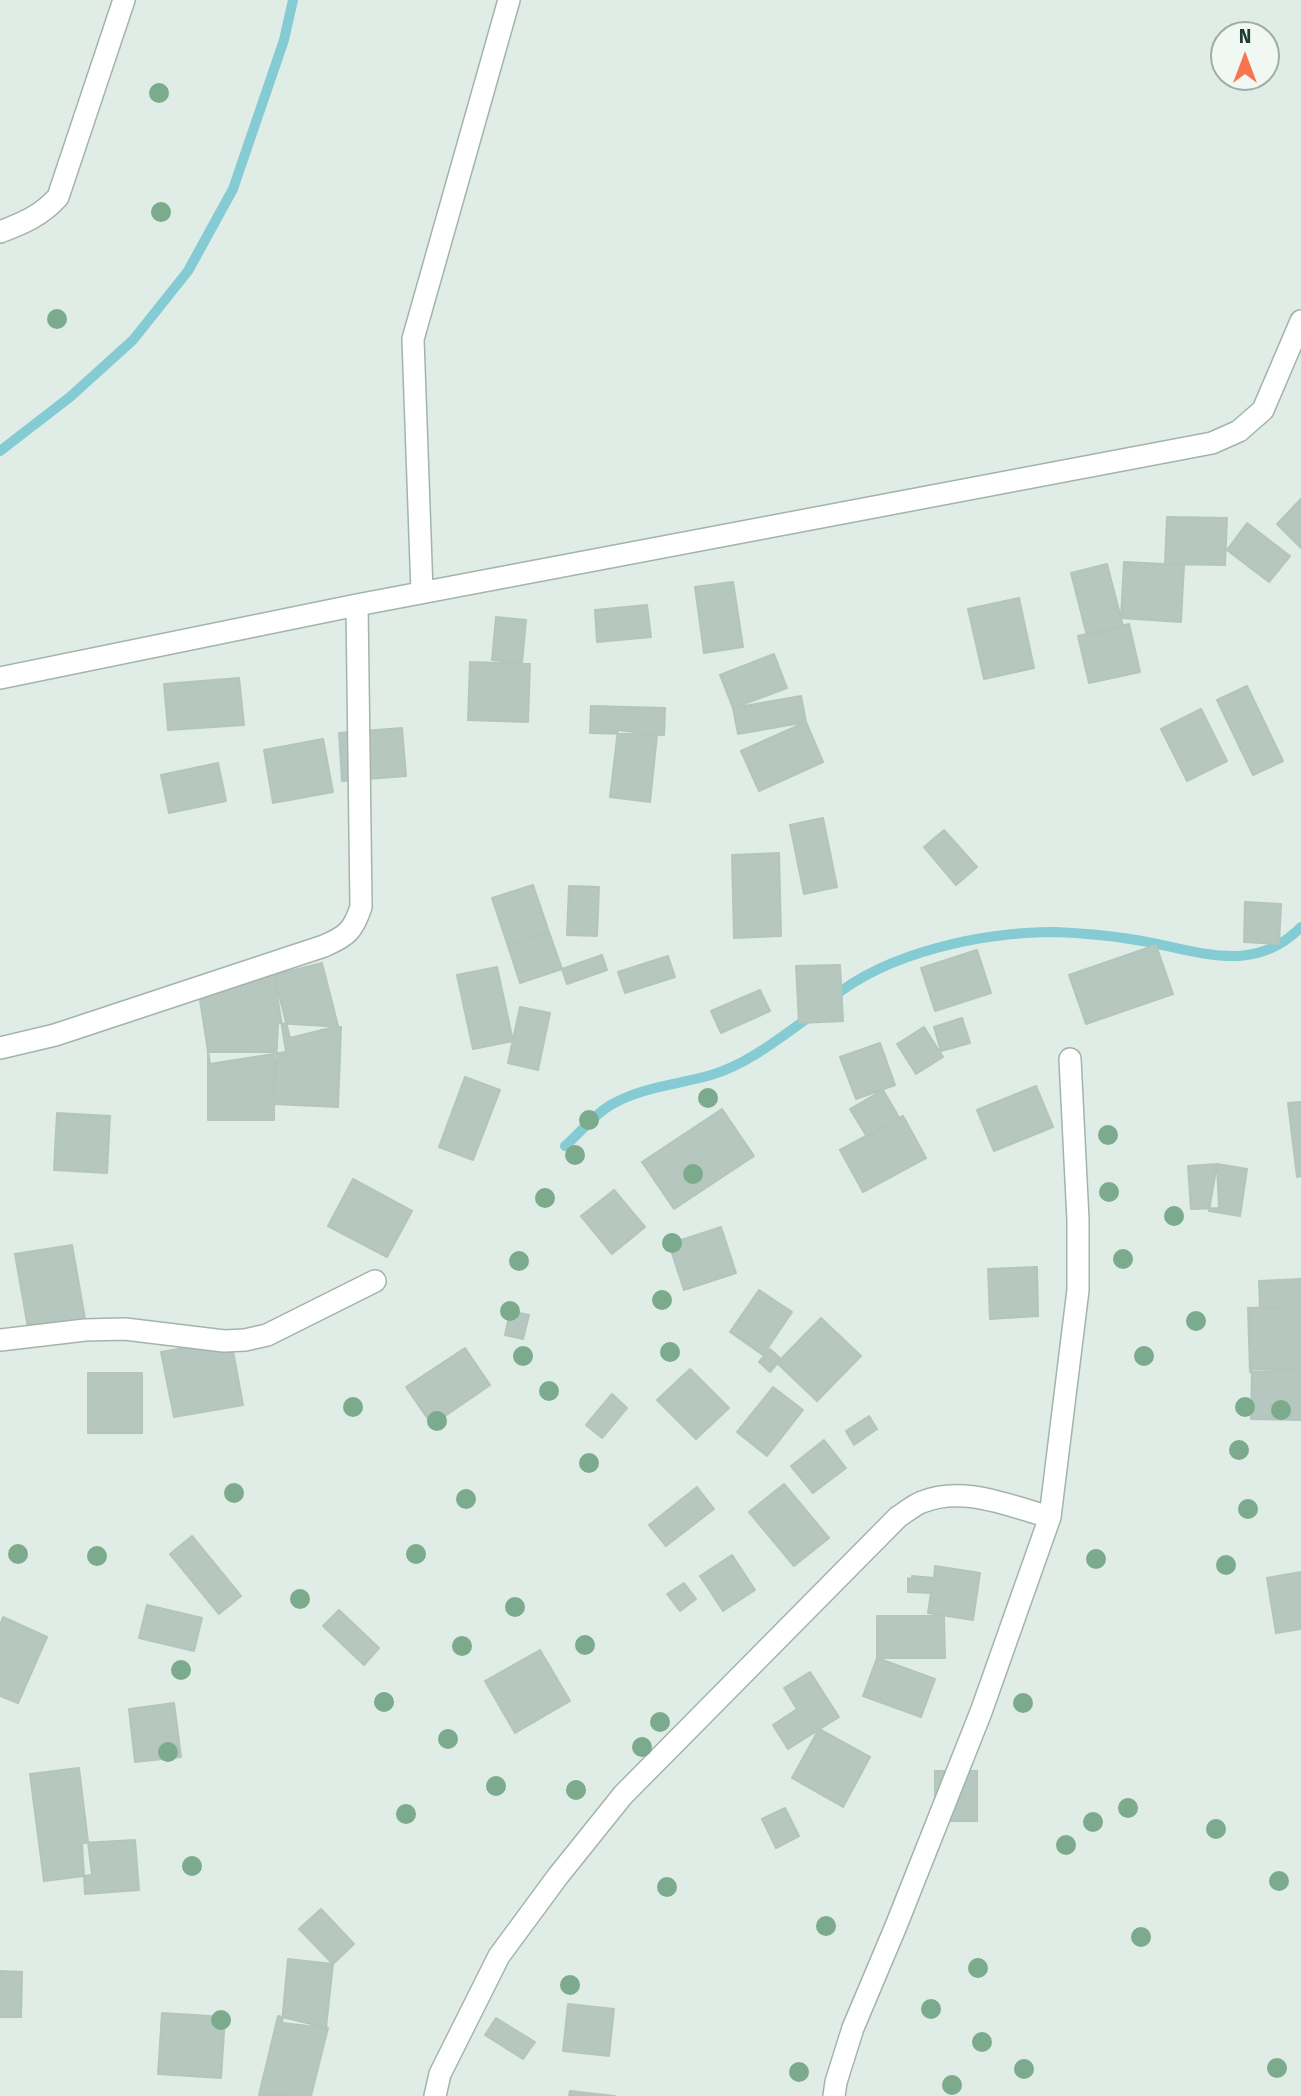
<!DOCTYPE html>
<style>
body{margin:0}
#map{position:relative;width:1301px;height:2096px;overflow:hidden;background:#e0ece6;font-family:"Fira Sans",sans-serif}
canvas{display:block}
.north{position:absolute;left:1210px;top:21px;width:70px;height:70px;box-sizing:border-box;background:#f1f8f4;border:2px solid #9dada7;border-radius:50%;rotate:0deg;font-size:19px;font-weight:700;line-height:28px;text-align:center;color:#203d34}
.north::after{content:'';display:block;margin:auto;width:24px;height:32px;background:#f87451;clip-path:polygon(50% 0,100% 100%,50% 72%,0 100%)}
</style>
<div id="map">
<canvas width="1301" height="2096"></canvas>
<div class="north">N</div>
</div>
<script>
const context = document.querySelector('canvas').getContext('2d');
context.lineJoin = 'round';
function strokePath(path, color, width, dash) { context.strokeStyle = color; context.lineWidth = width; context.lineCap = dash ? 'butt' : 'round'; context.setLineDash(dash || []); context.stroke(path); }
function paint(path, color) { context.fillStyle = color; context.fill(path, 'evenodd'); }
const stream = new Path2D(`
 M0 451 70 397 133 340 188 271 233 189 284 40 293 0
 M832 998C888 952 983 932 1055 932 1079 933 1106 935 1130 939 1190 947 1251 979 1301 927
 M565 1146C580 1133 593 1116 609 1106 640 1087 676 1085 711 1075 748 1064 781 1037 812 1015`);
const building = new Path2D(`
 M1301 499V548L1277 524Z
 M1167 517 1227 518 1225 565 1165 564Z
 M1247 523 1290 556 1269 582 1227 550Z
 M1124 562 1184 565 1181 622 1121 618Z
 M1107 564 1123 626 1087 636 1071 573Z
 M733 582 743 647 704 653 695 587Z
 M1019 598 1034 668 984 679 968 609Z
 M647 605 651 637 597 642 595 610Z
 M496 617 526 620 522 663 492 660Z
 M1129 624 1140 672 1089 683 1078 636Z
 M774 654 787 688 733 708 720 675Z
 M470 662 530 664 528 722 468 720Z
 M239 678 244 725 168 730 164 684Z
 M1247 686 1283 761 1253 775 1217 700Z
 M801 696 806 722 738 734 733 708Z
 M591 706 665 708 664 735 590 733Z
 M1201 709 1227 761 1187 781 1161 729Z
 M806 722 823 762 759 791 741 751Z
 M402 728 406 776 342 781 339 733Z
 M618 730 657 735 650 802 610 797Z
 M323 739 333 792 273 803 264 750Z
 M218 763 226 801 169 813 161 775Z
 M823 818 837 887 804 894 790 825Z
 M944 830 977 867 956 885 924 847Z
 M779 853 781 936 734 938 732 855Z
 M533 885 549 932 508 946 492 898Z
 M569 886 599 887 597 936 567 935Z
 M1245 902 1281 904 1279 944 1244 942Z
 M549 932 562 969 520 983 508 946Z
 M1156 945 1173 994 1086 1024 1069 975Z
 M977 950 991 993 935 1011 921 968Z
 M602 955 607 970 567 984 562 969Z
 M668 956 675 977 625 993 618 972Z
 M322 963 338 1026 290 1038 274 975Z
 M840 965 843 1021 799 1023 796 966Z
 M497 967 513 1041 473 1049 457 975Z
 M274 975 286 1052 210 1064 198 987Z
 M760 990 770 1011 721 1033 711 1011Z
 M520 1007 550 1013 538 1070 508 1063Z
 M962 1018 970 1043 941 1051 934 1027Z
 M278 1023 341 1027 338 1107 274 1104Z
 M924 1027 943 1057 916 1074 897 1044Z
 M880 1043 895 1085 856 1099 840 1057Z
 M208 1052H274V1120H208Z
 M465 1077 500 1090 473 1160 439 1147Z
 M1036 1086 1053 1127 994 1151 977 1110Z
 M883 1090 900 1119 867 1137 850 1109Z
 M1301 1102V1176L1297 1177 1288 1103Z
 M722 1109 754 1156 674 1209 642 1162Z
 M57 1113 110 1116 107 1173 54 1170Z
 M903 1116 926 1158 863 1192 840 1150Z
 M1217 1164 1247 1169 1240 1216 1209 1211Z
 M1217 1164 1219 1208 1191 1209 1188 1166Z
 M353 1179 412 1211 387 1257 328 1226Z
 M614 1190 645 1227 612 1254 581 1216Z
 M721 1227 736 1273 684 1290 669 1244Z
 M72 1245 87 1330 30 1339 15 1254Z
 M1037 1267 1038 1316 990 1319 988 1269Z
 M1301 1279V1307L1260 1308 1259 1281Z
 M759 1290 792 1312 763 1355 730 1332Z
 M1301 1306V1370L1250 1372 1248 1308Z
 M510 1311 529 1315 523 1339 505 1335Z
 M821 1318 861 1356 817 1401 777 1363Z
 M231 1340 243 1405 174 1417 161 1352Z
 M465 1348 490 1385 432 1425 406 1387Z
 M770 1349 781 1359 770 1372 759 1362Z
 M690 1369 729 1408 696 1439 657 1400Z
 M1252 1369 1301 1370V1420L1251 1419Z
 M88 1373H142V1433H88Z
 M773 1387 803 1410 767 1456 737 1432Z
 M612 1394 627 1408 602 1438 586 1425Z
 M869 1416 877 1429 854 1445 846 1431Z
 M824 1440 846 1468 813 1493 791 1466Z
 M784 1484 829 1538 794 1566 749 1512Z
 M697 1487 714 1509 666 1546 649 1525Z
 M192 1536 241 1596 219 1614 170 1554Z
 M732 1555 755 1590 723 1611 700 1576Z
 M935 1566 980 1573 973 1620 928 1613 931 1593 908 1592V1578L912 1579V1576L934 1578Z
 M1301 1572V1629L1276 1633 1267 1578Z
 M684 1583 696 1599 680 1611 667 1594Z
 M147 1605 202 1618 194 1651 139 1638Z
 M339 1610 379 1648 364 1665 323 1626Z
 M877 1616H944L945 1658H877Z
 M3 1617 47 1637 18 1703 0 1696V1625Z
 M540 1650 570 1701 515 1733 485 1681Z
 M877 1658 935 1679 921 1717 863 1696Z
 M810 1672 839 1717 788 1749 773 1725 797 1709 784 1688Z
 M174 1703 181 1757 135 1762 129 1709Z
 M819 1729 870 1757 843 1807 792 1778Z
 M79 1768 92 1875 44 1881 30 1774Z
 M935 1771H977V1821H935Z
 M785 1808 799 1836 776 1848 762 1819Z
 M135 1840 139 1890 85 1894 82 1843Z
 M321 1909 354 1944 333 1964 299 1929Z
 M288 1959 333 1964 326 2028 282 2023Z
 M0 1971 22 1972 21 2017H0Z
 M568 2004 614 2009 609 2056 563 2051Z
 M162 2013 225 2017 221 2078 158 2074Z
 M278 2016 328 2028 311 2096 259 2095Z
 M496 2018 535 2042 523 2059 485 2035Z
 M570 2091 615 2096H569Z`);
const minor = new Path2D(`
 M0 232C23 223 41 216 58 197L124 0
 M422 592 413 339 509 0
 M0 678 357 605 1212 443 1239 431 1263 410 1301 321
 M0 1048 55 1035 324 946C347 936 353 931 361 907L357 605
 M0 1340 85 1330 125 1329 224 1341 245 1340 267 1335 375 1281
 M435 2096 440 2074 499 1956 558 1876 623 1795 898 1517C906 1512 914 1505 922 1502 963 1485 1009 1506 1050 1517
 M834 2096 836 2082 853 2028 896 1926 981 1712 1050 1517 1078 1290V1220L1070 1059`);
const trees = [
 [159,93],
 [161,212],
 [57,319],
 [708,1098],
 [589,1120],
 [1108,1135],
 [575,1155],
 [693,1174],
 [1109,1192],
 [545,1198],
 [1174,1216],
 [672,1243],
 [1123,1259],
 [519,1261],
 [662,1300],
 [510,1311],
 [1196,1321],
 [670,1352],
 [523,1356],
 [1144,1356],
 [549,1391],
 [353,1407],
 [1245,1407],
 [1281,1410],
 [437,1421],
 [1239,1450],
 [589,1463],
 [234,1493],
 [466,1499],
 [1248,1509],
 [18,1554],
 [416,1554],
 [97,1556],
 [1096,1559],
 [1226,1565],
 [300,1599],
 [515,1607],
 [585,1645],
 [462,1646],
 [181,1670],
 [384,1702],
 [1023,1703],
 [660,1722],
 [448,1739],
 [642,1747],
 [168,1752],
 [496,1786],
 [576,1790],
 [1128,1808],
 [406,1814],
 [1093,1822],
 [1216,1829],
 [1066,1845],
 [192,1866],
 [1279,1881],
 [667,1887],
 [826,1926],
 [1141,1937],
 [978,1968],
 [570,1985],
 [931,2009],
 [221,2020],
 [982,2042],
 [1277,2068],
 [1024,2069],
 [799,2072],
 [952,2085]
];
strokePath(stream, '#85cbd4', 10);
paint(building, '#b5c7bf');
strokePath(building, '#b2c6bd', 2);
strokePath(minor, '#a3b4ad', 24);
strokePath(minor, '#fff', 21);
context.fillStyle = '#7bab8c';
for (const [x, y] of trees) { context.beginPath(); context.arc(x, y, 10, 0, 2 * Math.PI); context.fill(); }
</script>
